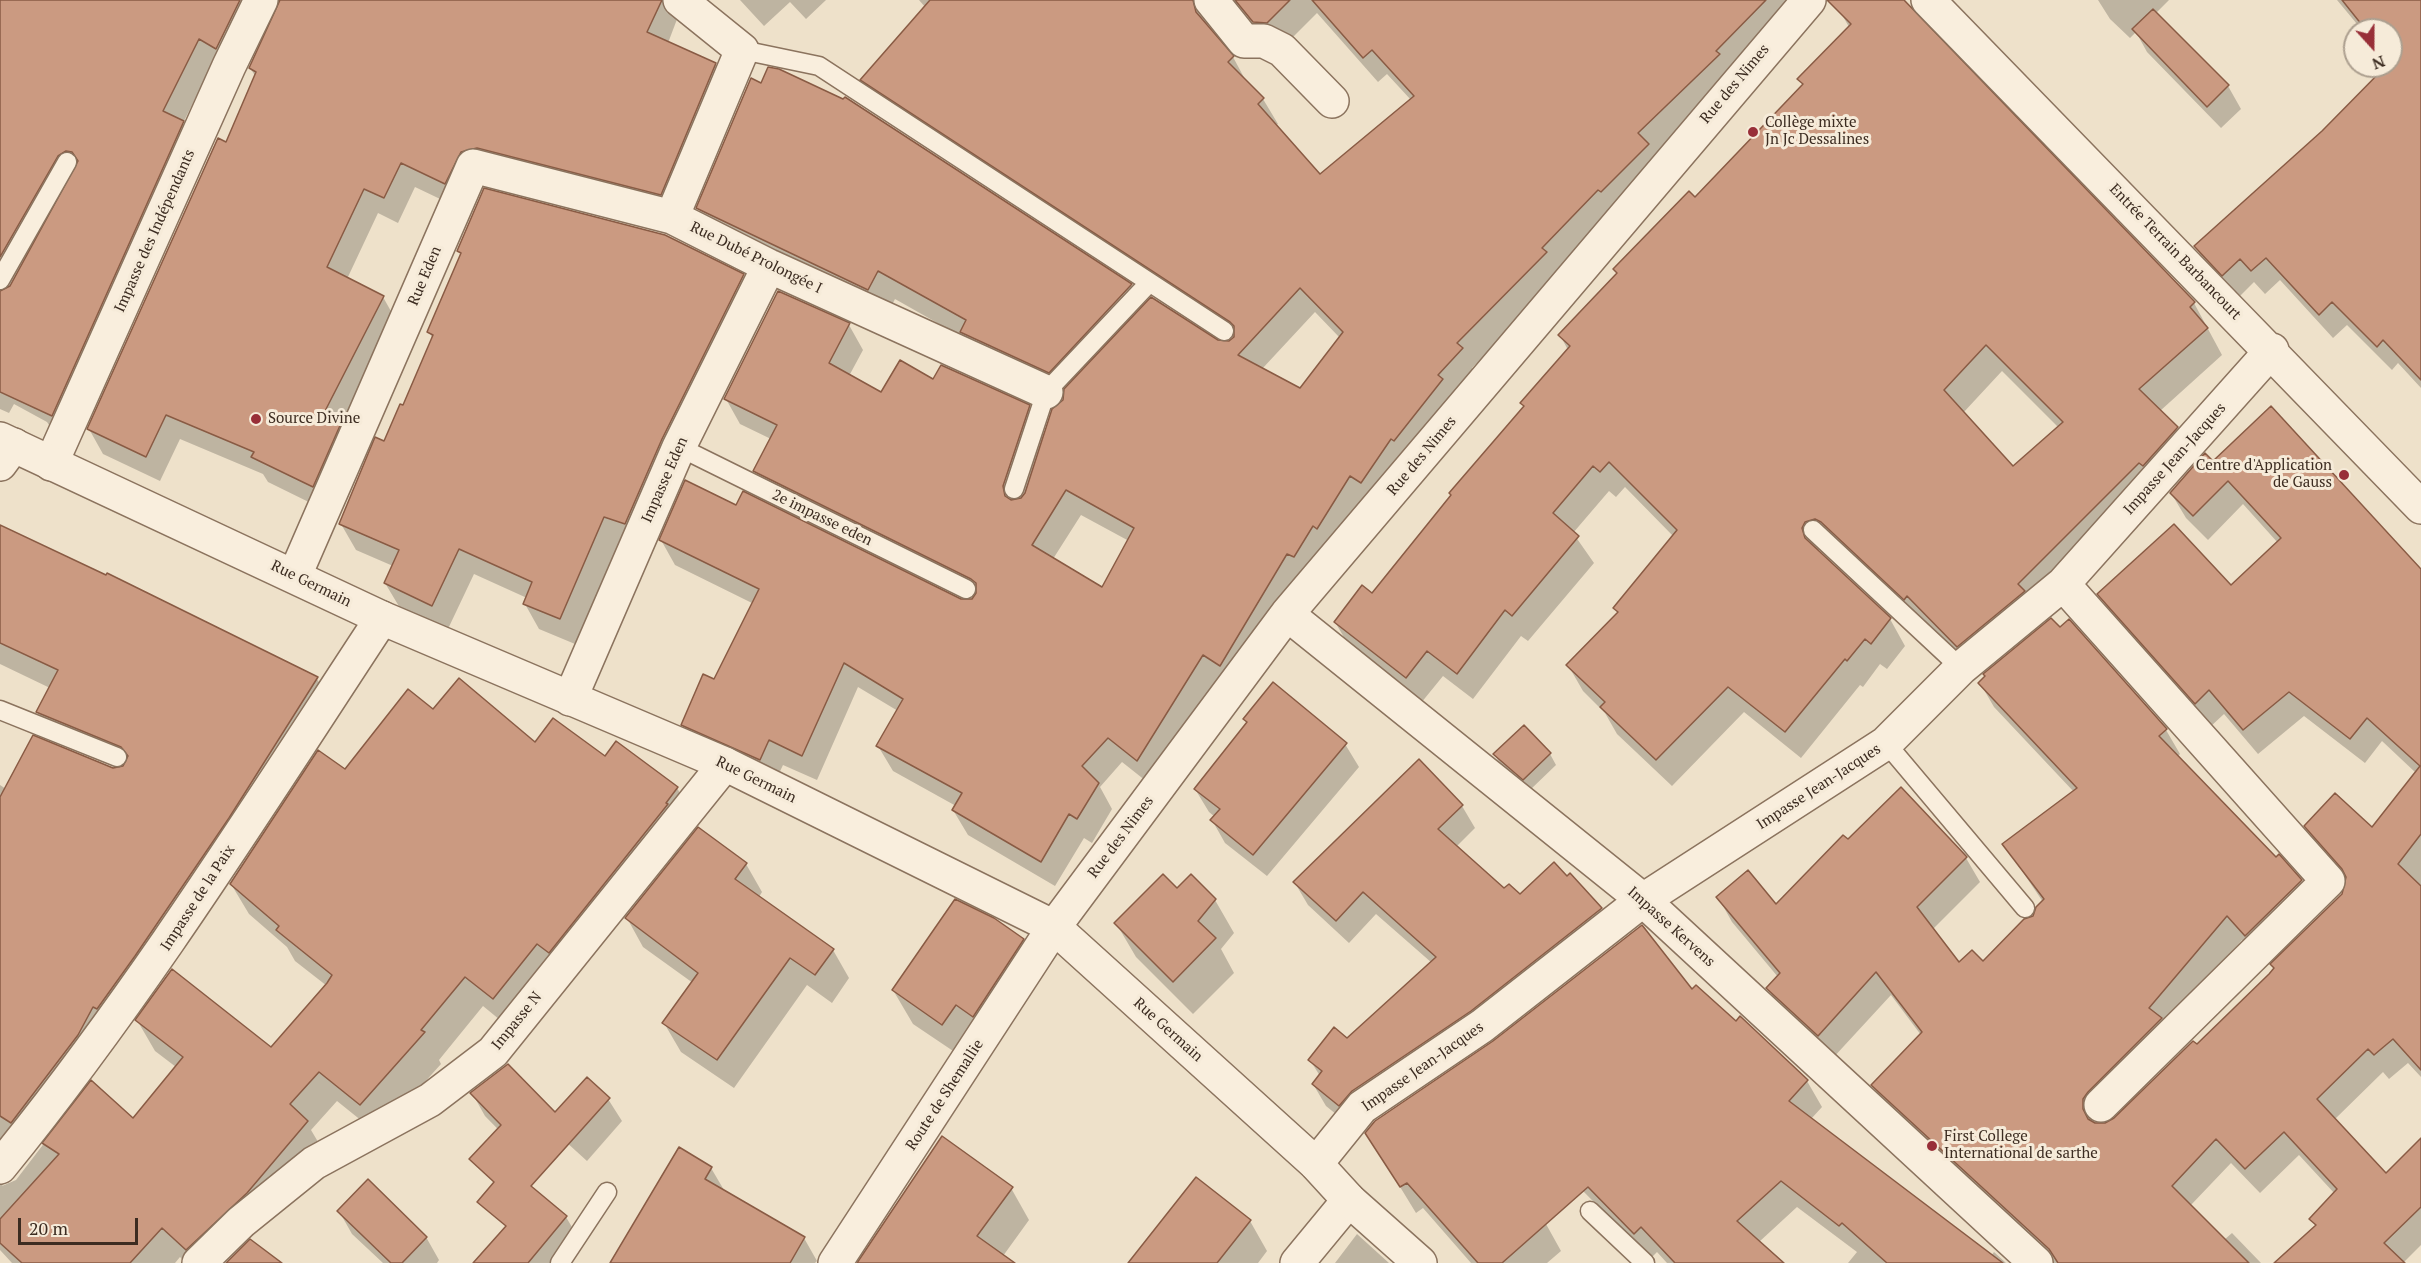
<!DOCTYPE html>
<meta charset="utf-8">
<style>
body{margin:0}
#map{position:relative;width:2421px;height:1263px;overflow:hidden;background:#eee1ca;font-family:"PT Serif",serif}
canvas{display:block}
.north{position:absolute;left:2343px;top:18px;width:60px;height:60px;box-sizing:border-box;background:#f6ebd9;border:2px solid #ac9f8f;border-radius:50%;rotate:159deg;font-size:16px;font-weight:700;line-height:24px;text-align:center;color:#3c2c21}
.north::after{content:'';display:block;margin:auto;width:21px;height:27px;background:#982f38;clip-path:polygon(50% 0,100% 100%,50% 72%,0 100%)}
.scale{position:absolute;left:18px;top:1218px;width:120px;height:27px;box-sizing:border-box;border:3px solid #3c2c21;border-top:0;padding-left:8px;font-size:18px;line-height:21px;white-space:nowrap;color:#3c2c21;-webkit-text-stroke:4px #f6ebd9;paint-order:stroke}
</style>
<div id="map">
<canvas width="2421" height="1263"></canvas>
<div class="north">N</div>
<div class="scale">20 m</div>
</div>
<script>
const context = document.querySelector('canvas').getContext('2d');
context.lineJoin = 'round';
function paint(path, color) { context.fillStyle = color; context.fill(path, 'evenodd'); }
function strokePath(path, color, width, dash) { context.strokeStyle = color; context.lineWidth = width; context.lineCap = dash ? 'butt' : 'round'; context.setLineDash(dash || []); context.stroke(path); }
function label(font, color, halo, rows, align = 'center') {
  context.font = font + ' "PT Serif",serif'; context.lineWidth = 6; context.setLineDash([]); context.textBaseline = 'middle'; context.strokeStyle = halo; context.fillStyle = color; for (const [text, x, y, turn = 0] of rows) {
    context.save(); context.translate(x, y); context.rotate((+turn || 0) * Math.PI / 180); context.textAlign = isNaN(turn) ? turn : align; if (halo) context.strokeText(text, 0, 0); context.fillText(text, 0, 0); context.restore();
  }
}
const shadow = new Path2D(`
 M0 0H690L679 14 668 43 715 64 730 89 675 219 492 172 459 208 415 187 398 223 378 213 347 279 383 297 397 322 327 511 268 482 263 474 180 439 160 481 103 454 89 429 227 144 256 77 250 68 278 7 274 6 213 63 183 123 197 147 53 431 47 422 14 404 9 413 0 409Z
 M740 0H826L806 19 790 2 764 26Z
 M919 0H1803L1733 80 1654 156 1663 170 1472 368 1476 374 1235 690 1218 679 1151 785 1122 762 1100 787 1112 809 1092 843 1084 838 1055 886 968 835 953 810 956 806 893 771 878 746 898 711 858 687 817 780 783 765 774 784 697 750 683 725 715 681 754 604 675 565 661 540 737 507 961 601 975 598 769 496 755 471 771 439 740 424 726 399 849 325 863 350 849 376 882 394 934 381 1029 406 1045 435 1065 400 978 361 964 338 895 299 885 318 714 237 698 208 761 85 843 101 846 99 1131 285 1144 307 1218 342H1230L1233 338 876 105 862 80 925 7ZM1317 13 1378 82 1387 74 1411 100 1320 176 1275 126 1278 124 1263 99 1247 83 1233 57 1206 26 1207 19 1282 48ZM1315 312 1340 338 1301 390 1262 369ZM1081 515 1129 541 1103 589 1053 559Z
 M1851 0H1904L1915 15 2194 303 2222 355 2160 411 2177 428 2192 454 1973 673 1820 548 1818 552 1890 619 1905 646 1887 669 1880 664 1863 687 1860 685 1801 758 1744 712 1672 786 1617 734 1605 713 1583 691 1568 665 1618 614 1615 608 1674 537 1625 487 1616 497 1609 491 1573 533 1594 563 1528 641 1521 636 1473 699 1443 676 1421 703 1351 649 1335 622 1372 595 1525 408 1522 403 1568 350 1560 335 1803 86 1799 79 1849 27 1840 11ZM2002 371 2059 428 2013 468 1963 413Z
 M2098 0H2169L2156 13 2228 86 2241 109 2221 128 2147 52 2136 32 2130 38 2110 19Z
 M2337 0H2421V388L2398 363 2392 370 2347 325 2333 338 2280 280 2265 294 2254 282 2237 299 2209 271 2196 247 2324 132 2391 66V30H2362Z
 M459 251 743 275 758 301 640 548 619 542 575 644 539 629 525 604 527 598 474 574 447 631 400 608 385 583 393 566 356 550 341 524 404 407 433 339 429 332 461 256Z
 M2271 409 2421 571V1077L2408 1063 2389 1079 2383 1072 2334 1120 2386 1175 2421 1140V1245L2403 1263H2277L2316 1227 2311 1219 2335 1194 2299 1155 2260 1193 2231 1163 2190 1206 2224 1240 2232 1233 2261 1263H2053L1887 1110 1873 1085 1921 1035 1891 995 1832 1059 1782 1013 1768 988 1778 977 1732 922 1718 897 1776 907 1848 841 1966 858 1980 882 1932 930 1959 964H1983L2034 917 2043 902 2004 844 2074 792 1994 707 1980 683 2166 730 2180 754 2177 757 2276 859 2279 856 2301 881 2315 906 2260 960 2242 940 2166 1028 2097 1125 2107 1124 2197 1046 2270 975 2343 895 2347 881 2320 851 2306 827 2372 829 2416 773 2382 741 2365 763 2304 716 2258 754 2224 714 2210 727 2113 619 2099 594 2231 587 2278 543 2243 504 2208 540 2186 518 2171 493 2213 463Z
 M0 526 107 577 108 575 317 679 335 709 95 1066 2 1186 16 1180 91 1082 133 1120 176 1067 155 1051 137 1020 271 1049 327 986 295 961 287 947 249 914 231 884 345 771 433 711 535 744 605 758 677 788 695 819 511 1029 483 1006 439 1060 441 1064 378 1134 337 1101 311 1130 324 1152 264 1224 222 1263H186L180 1257 175 1263H12L0 1250V785L6 789 120 769 55 743 38 712 50 688 0 664Z
 M1244 719 1345 744 1359 767 1267 876 1225 843 1212 820 1215 817 1209 812 1195 789 1247 724Z
 M1550 754 1556 765 1530 790 1501 766 1495 755Z
 M1462 806 1475 828 1456 847 1505 891 1520 896 1570 875 1601 909 1614 931 1352 1127 1326 1106 1313 1084 1320 1076 1310 1060 1347 1040 1432 963 1376 914 1349 943 1308 905 1295 883Z
 M746 864 762 892 759 897 833 950 849 978 832 1003 807 985 734 1088 681 1052 664 1023 693 983 643 947 627 918Z
 M1177 891 1215 900 1234 933 1221 949 1234 973 1193 1014 1136 957 1116 923Z
 M1023 940 1042 973 962 1057 913 1024 893 990Z
 M1692 991 1807 1081 1822 1107 1811 1119 1991 1256 1994 1252 2006 1263H1848L1857 1252 1797 1207 1759 1242 1782 1263H1667L1657 1252 1650 1259 1517 1124 1485 1154 1546 1224 1561 1251 1547 1263H1471L1423 1208 1416 1213 1383 1159Z
 M472 1093 554 1116 608 1099 622 1121 587 1161 565 1141 532 1164 485 1116Z
 M711 1168 724 1190 804 1238 817 1261 815 1263H612Z
 M1011 1188 1029 1220 1003 1256 1012 1263H868Z
 M339 1211 426 1237 439 1260 437 1263H383L352 1234Z
 M566 1217 579 1239 560 1263H488Z
 M1250 1221 1267 1251 1258 1263H1129Z
 M1357 1234 1389 1263H1335Z`);
const building = new Path2D(`
 M0 0H240L216 49 199 39 163 111 184 121 52 416 0 392V291L10 286 78 161 72 152 66 151 58 156 0 257Z
 M280 0H662L647 32 716 63 661 195 477 148 461 152 445 184 401 163 384 198 364 189 327 267 384 296 324 413 342 421 313 487 251 457 254 452 166 415 146 457 87 429 218 138 226 142 256 72 249 68Z
 M930 0H1193L1196 12 1234 56 1228 62 1264 98 1258 104 1320 174 1414 96 1372 50 1363 58 1312 0H1766L1716 51 1720 54 1638 133 1649 144 1601 192 1598 190 1542 248 1547 252 1457 343 1463 348 1438 375 1443 379 1394 441 1391 439 1361 483 1350 476 1317 529 1313 526 1294 557 1287 554 1220 666 1203 655 1137 761 1108 738 1082 766 1099 783 1077 819 1069 814 1041 862 952 810 962 793 876 746 903 699 844 663 802 756 769 740 760 760 681 725 703 674 714 679 759 589 659 540 685 480 736 505 743 491 961 599H972L976 593V583L971 579 753 471 777 425 724 399 778 291 850 323 829 363 881 392 900 360 933 379 941 365 1030 405 1003 486 1005 496 1011 500 1021 498 1025 493 1052 409 1063 400 1064 389 1151 297 1218 340 1229 341 1234 337V326L1230 322 860 80ZM1300 288 1343 332 1300 388 1238 355ZM1066 490 1134 528 1102 587 1032 545Z
 M1235 0H1290L1267 23 1253 22Z
 M1827 0H1904L2195 302 2190 307 2208 328 2139 389 2178 427 2143 466 2139 463 2018 584 2025 591 1957 647 1907 596 1904 600 1821 522 1815 519 1805 522 1802 528 1805 538 1891 618 1871 644 1865 639 1847 661 1845 659 1785 732 1728 687 1656 760 1600 707 1605 702 1566 665 1618 612 1613 608 1677 530 1609 462 1600 472 1593 466 1553 513 1579 536 1512 616 1505 610 1457 674 1427 651 1406 678 1334 622 1362 585 1372 593 1451 495 1449 493 1524 406 1520 403 1570 346 1558 335 1617 273 1613 269 1689 191 1695 197 1803 84 1797 79 1851 24ZM1986 345 2063 422 2013 466 1944 390Z
 M2342 0H2421V380L2383 340 2377 347 2332 302 2319 315 2266 258 2251 271 2240 259 2222 276 2194 246 2322 131 2386 66H2391V30H2366Z
 M2153 9 2229 85 2207 107 2132 29Z
 M768 67 779 69 843 99 845 97 1132 284 1049 373 960 332 966 320 878 271 868 290 696 208 751 78 761 83Z
 M484 188 665 235 744 274 662 439 625 524 604 517 560 619 523 604 532 582 459 549 432 606 384 583 399 550 339 524 375 437 384 441 400 404 403 405 433 335 427 332 461 253 457 251Z
 M2271 406 2421 569V834L2398 864 2421 886V1070L2393 1039 2374 1055 2368 1049 2317 1099 2386 1173 2421 1138V1207L2384 1243 2405 1263H2274L2316 1225 2309 1219 2337 1189 2284 1132 2245 1169 2216 1139 2172 1186 2249 1263H2058L2049 1249 1871 1085 1922 1032 1876 972 1818 1036 1766 988 1780 973 1716 897 1748 870 1776 904 1843 835 1848 839 1901 787 1967 857 1917 907 1959 962 1972 950 1983 961 2024 919 2033 916 2036 907 2044 899 2002 844 2077 788 1978 683 1985 676 1983 674 2051 618 2060 627 2069 619 2167 729 2159 736 2276 857 2279 854 2302 880 2245 936 2227 916 2149 1008 2162 1018 2088 1092 2083 1099V1109L2088 1119 2095 1123H2105L2114 1118 2193 1041 2197 1044 2269 974 2274 968 2270 964 2342 894 2346 877 2342 869 2304 826 2335 793 2372 827 2420 766 2367 718 2350 739 2289 692 2243 730 2209 690 2195 704 2097 594 2174 524 2231 585 2281 538 2228 481 2193 516 2170 493 2205 453 2213 461Z
 M0 525 106 575 107 573 318 677 229 818 135 956 97 1009 93 1007 78 1035 11 1123 0 1116V797L33 735 113 768 123 766 128 756 121 747 36 712 58 670 0 643Z
 M459 678 535 742 553 718 605 756 616 741 678 787 666 803 668 804 549 953 537 944 493 999 465 977 421 1030 425 1032 360 1105 319 1072 290 1104 308 1121 247 1193 186 1250 162 1228 130 1263H22L0 1243V1219L59 1154 42 1143 91 1080 133 1118 183 1057 135 1020 172 969 271 1047 327 983 332 975 276 930 279 926 230 884 318 750 345 769 408 689 433 709Z
 M1273 682 1347 743 1253 855 1210 820 1220 809 1194 789 1247 722 1243 719Z
 M1524 725 1551 753 1523 780 1493 754Z
 M1419 759 1463 805 1438 829 1504 888 1509 884 1520 894 1554 862 1567 876 1570 873 1602 908 1471 1011 1352 1091 1339 1106 1312 1084 1322 1071 1308 1060 1334 1027 1347 1038 1436 957 1363 892 1336 921 1293 882Z
 M698 827 747 863 735 879 834 949 815 975 790 958 717 1060 662 1023 698 973 625 918Z
 M1163 874 1177 888 1191 874 1216 899 1198 921 1216 938 1173 982 1114 923Z
 M955 899 994 918 1024 939 973 1017 956 1005 942 1025 892 990Z
 M1642 925 1692 989 1696 985 1736 1021 1740 1016 1808 1080 1789 1101 2003 1263H1887L1842 1223 1839 1226 1781 1181 1737 1221 1784 1263H1675L1641 1227 1634 1234 1588 1187 1502 1263H1478L1407 1183 1400 1187 1365 1133 1375 1121 1493 1041Z
 M508 1064 555 1112 587 1077 610 1098 531 1186 567 1216 528 1263H473L506 1226 477 1202 494 1182 469 1159 501 1125 470 1093Z
 M942 1136 1013 1187 977 1236 1015 1263H857Z
 M679 1147 712 1167 705 1179 805 1237 790 1263H610Z
 M1196 1177 1251 1220 1217 1263H1128Z
 M368 1179 427 1237 402 1263H391L337 1211Z
 M250 1239 282 1263H226Z`);
const service = new Path2D(`
 M742 50 819 66 1224 331
 M0 280 67 162
 M679 447 966 589
 M1014 489 1046 392 1149 283
 M1813 530 1961 668
 M0 710 117 757
 M1886 743 2025 908
 M1590 1211 1645 1263
 M560 1263 607 1192`);
const minor = new Path2D(`
 M680 0 742 50 672 217 769 266 1046 392
 M1211 0 1244 41H1264L1282 50 1332 101
 M1928 0 2421 507
 M0 464 14 445
 M51 464 229 66 261 0
 M295 575 473 166 672 217
 M2063 584 2328 881 2101 1105
 M1287 614 1643 900 2036 1263
 M570 699 679 447 769 266
 M1316 1164 1362 1107 1482 1026 1643 900 1886 743 1961 668 2063 584 2272 350
 M0 1167C141 994 259 805 382 618
 M199 1263 241 1222 314 1163 430 1100 493 1052 725 764
 M835 1263 1054 927 1287 614 1809 0
 M1297 1263 1349 1200`);
const tertiary = new Path2D(`
 M0 439 382 618 725 764 1054 927 1316 1164 1349 1200 1420 1263`);
const markers = [
 [1753,132,6,"#982f38"],
 [256,419,6,"#982f38"],
 [2344,475,6,"#982f38"],
 [1932,1146,6,"#982f38"]
];
const streetNames = [
 ["Rue des Nimes",1735,84,-50],
 ["Impasse des Indépendants",155,231,-66],
 ["Entrée Terrain Barbancourt",2175,252,46],
 ["Rue Dubé Prolongée I",756,258,26],
 ["Rue Eden",425,276,-67],
 ["Rue des Nimes",1422,456,-50],
 ["Impasse Jean-Jacques",2175,459,-48],
 ["Impasse Eden",665,480,-66],
 ["2e impasse eden",822,518,26],
 ["Rue Germain",311,584,26],
 ["Rue Germain",756,780,26],
 ["Impasse Jean-Jacques",1819,787,-33],
 ["Rue des Nimes",1121,837,-53],
 ["Impasse de la Paix",198,898,-57],
 ["Impasse Kervens",1671,927,42],
 ["Impasse N",517,1021,-51],
 ["Rue Germain",1168,1030,42],
 ["Impasse Jean-Jacques",1423,1067,-35],
 ["Route de Shemallie",945,1095,-57]
];
const poiNames = [
 ["Collège mixte",1765,123],
 ["Jn Jc Dessalines",1765,140],
 ["Source Divine",268,419],
 ["Centre d'Application",2332,466,"right"],
 ["de Gauss",2332,483,"right"],
 ["First College",1944,1137],
 ["International de sarthe",1944,1154]
];
paint(shadow, '#0003');
paint(building, '#cb9a81');
strokePath(building, '#895b44', 1.5);
strokePath(service, '#8b735e', 21);
strokePath(minor, '#8b735e', 36);
strokePath(tertiary, '#8b735e', 36);
strokePath(service, '#f9eedd', 18);
strokePath(minor, '#f9eedd', 33);
strokePath(tertiary, '#f9eedd', 33);
for (const [x, y, r, color] of markers) { const dot = new Path2D(); dot.arc(x, y, r, 0, 2 * Math.PI); context.fillStyle = color; context.fill(dot); strokePath(dot, '#f6ebd9', 2); }
label('15px', '#3c2c21', '#f6ebd9', streetNames);
label('15px', '#3c2c21', '#f6ebd9', poiNames, 'left');
</script>
